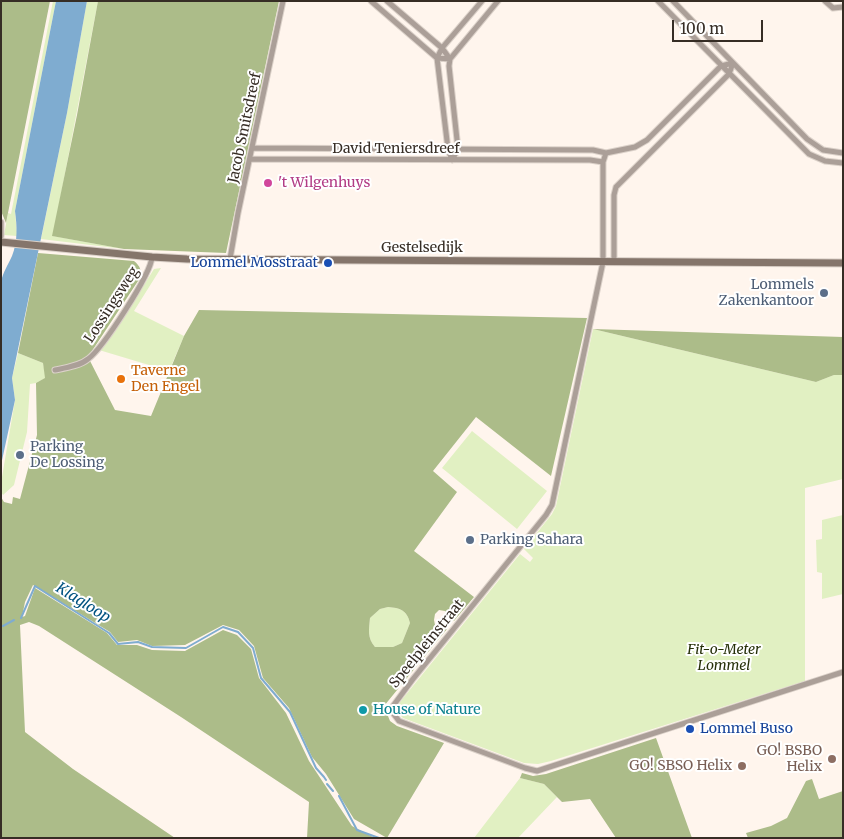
<!DOCTYPE html>
<style>
body{margin:0}
#map{position:relative;width:844px;height:839px;overflow:hidden;background:#fff5ed;font-family:Merriweather,serif}
canvas{display:block}
.frame{position:absolute;inset:0;border:2px solid #362d25;pointer-events:none}
.scale{position:absolute;left:672px;top:20px;width:91px;height:22px;box-sizing:border-box;border:2px solid #362d25;border-top:0;padding-left:6px;font-size:15px;line-height:18px;white-space:nowrap;color:#362d25;-webkit-text-stroke:4px #fff;paint-order:stroke}
</style>
<div id="map">
<canvas width="844" height="839"></canvas>
<div class="frame"></div>
<div class="scale">100 m</div>
</div>
<script>
const context = document.querySelector('canvas').getContext('2d');
context.lineJoin = 'round';
function paint(path, color) { context.fillStyle = color; context.fill(path, 'evenodd'); }
function strokePath(path, color, width, dash) { context.strokeStyle = color; context.lineWidth = width; context.lineCap = dash ? 'butt' : 'round'; context.setLineDash(dash || []); context.stroke(path); }
function label(font, color, halo, rows, align = 'center') {
  context.font = font + ' Merriweather,serif'; context.lineWidth = 4; context.setLineDash([]); context.textBaseline = 'middle'; context.strokeStyle = halo; context.fillStyle = color; for (const [text, x, y, turn = 0] of rows) {
    context.save(); context.translate(x, y); context.rotate((+turn || 0) * Math.PI / 180); context.textAlign = isNaN(turn) ? turn : align; if (halo) context.strokeText(text, 0, 0); context.fillText(text, 0, 0); context.restore();
  }
}
const green = new Path2D(`
 M53 1H56L15 211 17 234V236L4 235 8 213 11 214Z
 M87 1H98L53 236 124 249 41 239 67 113Z
 M161 268 134 311 184 336 169 371 99 350 129 309 154 269Z
 M593 329 816 382 834 375H843V479L805 488V681L551 761 538 764 524 763 403 718 399 714 397 708 400 702 520 554 530 562 533 558 524 549 552 514 556 506Z
 M18 353 43 363 46 378 36 383 30 384 27 432 14 485 3 495 1 492V483L15 400 12 378Z
 M472 431 547 491 517 529 442 468Z
 M843 515V594L822 599V573L817 572 816 540 822 539V520Z
 M388 607C400 608 407 610 410 623L402 643 393 647H375C367 638 369 629 370 618L380 609Z
 M520 778 544 784 557 797 518 838H474Z`);
const forest = new Path2D(`
 M1 1H50L6 223 1 211Z
 M98 1H279L226 253 124 249 52 236 77 115Z
 M38 253 134 261C140 266 142 270 140 278L88 357 115 410 151 416 184 336 199 310 587 318 551 476 476 417 433 471 457 492 414 551 474 597 454 621 445 611 439 610 435 614 434 620 435 625 447 629 384 706 390 721 397 726 444 743 387 838 354 819 326 774 312 757 289 708 263 678 254 646 239 630 223 625 185 645 152 646 137 640 118 642 110 632 33 585 25 602 22 617 25 616 35 588 107 633 117 645H137L152 650 185 651 223 630 237 635 251 649 259 678 286 713 309 761 352 826 375 838H307L309 802 181 717 39 626 29 622 20 625 25 732 73 769 175 838H1V497L4 502 12 504 13 497 20 499 37 435 36 383 45 378 43 363 18 353ZM388 607C400 608 407 610 410 623L402 643 393 647H375C367 638 369 629 370 618L380 609Z
 M593 329 843 337V375H834L816 382Z
 M656 738 692 838H616L590 799 562 802 544 784 520 778 522 773 533 776 546 774Z
 M812 779 819 799 843 791V838H748L746 833 771 826 787 818 806 781Z`);
const water = new Path2D(`
 M56 1H87L67 113 12 378 15 400 1 465V282C3 272 8 265 12 256 18 241 17 226 15 211Z`);
const stream = new Path2D(`
 M21 618 35 586 109 633 118 644 138 642 152 647 186 648 223 627 238 632 253 648 261 678 290 712 316 768 324 777 326 780
 M3 626 14 620
 M327 784 333 791
 M339 796 357 830 379 838`);
const street = new Path2D(`
 M371 1 437 58 450 59
 M387 1 442 48 450 59
 M658 1 809 154 825 161 843 163
 M673 1 807 139 823 150 843 153
 M825 1 833 8 843 7
 M733 63 721 66 647 140 635 147 606 153 603 162V262L552 505 546 515 413 679 393 706V713L399 721 525 768 537 771 843 672
 M252 148 593 150 606 153
 M250 159 590 160 603 162
 M452 160 458 149 449 66 450 59 498 1
 M452 160 448 149 437 58 442 48 482 1
 M1 222V236
 M230 259 238 213 283 1
 M614 262V195L616 187 729 74 733 63
 M55 370C65 368 80 366 88 359 103 348 151 274 152 257`);
const secondary = new Path2D(`
 M1 242 152 257 187 259 843 263`);
const markers = [
 [268,183,5,"#d1479c"],
 [328,263,5,"#1a4fb4"],
 [824,293,5,"#5c6f8a"],
 [121,379,5,"#e8710a"],
 [20,455,5,"#5c6f8a"],
 [470,540,5,"#5c6f8a"],
 [363,710,5,"#0f9aa8"],
 [690,729,5,"#1a4fb4"],
 [832,759,5,"#8d6e63"],
 [742,766,5,"#8d6e63"]
];
const streetNames = [
 ["Jacob Smitsdreef",245,128,-78],
 ["David Teniersdreef",396,149],
 ["Gestelsedijk",422,248],
 ["Lossingsweg",112,305,-57],
 ["Speelpleinstraat",427,644,-51]
];
const hotelNames = [
 ["'t Wilgenhuys",278,183]
];
const transitNames = [
 ["Lommel Mosstraat",318,263],
 ["Lommel Buso",700,729,"left"]
];
const serviceNames = [
 ["Lommels",814,285,"right"],
 ["Zakenkantoor",814,301,"right"],
 ["Parking",30,447],
 ["De Lossing",30,463],
 ["Parking Sahara",480,540]
];
const foodNames = [
 ["Taverne",131,371],
 ["Den Engel",131,387]
];
const parkNames = [
 ["Fit-o-Meter",724,650],
 ["Lommel",724,666]
];
const cultureNames = [
 ["House of Nature",373,710]
];
const educationNames = [
 ["GO! BSBO",822,751],
 ["Helix",822,767],
 ["GO! SBSO Helix",732,766]
];
const waterNames = [
 ["Klagloop",83,603,32]
];
paint(green, '#e1f0c2');
paint(forest, '#acbc89');
paint(water, '#7facd0');
strokePath(stream, '#7facd0', 2);
strokePath(street, '#dbd1c9', 7);
strokePath(secondary, '#dbd1c9', 9);
strokePath(street, '#ab9f98', 5);
strokePath(secondary, '#85756b', 7);
for (const [x, y, r, color] of markers) { const dot = new Path2D(); dot.arc(x, y, r, 0, 2 * Math.PI); context.fillStyle = color; context.fill(dot); strokePath(dot, '#fff', 2); }
label('14px', '#362d25', '#fff', streetNames);
label('14px', '#b23c85', '#fff', hotelNames, 'left');
label('14px', '#164399', '#fff', transitNames, 'right');
label('14px', '#4e5e75', '#fff', serviceNames, 'left');
label('14px', '#c56008', '#fff', foodNames, 'left');
label('italic 14px', '#263009', '#fff', parkNames);
label('14px', '#0d838f', '#fff', cultureNames, 'left');
label('14px', '#785e54', '#fff', educationNames, 'right');
label('italic 15px', '#015280', '#fff', waterNames);
</script>
